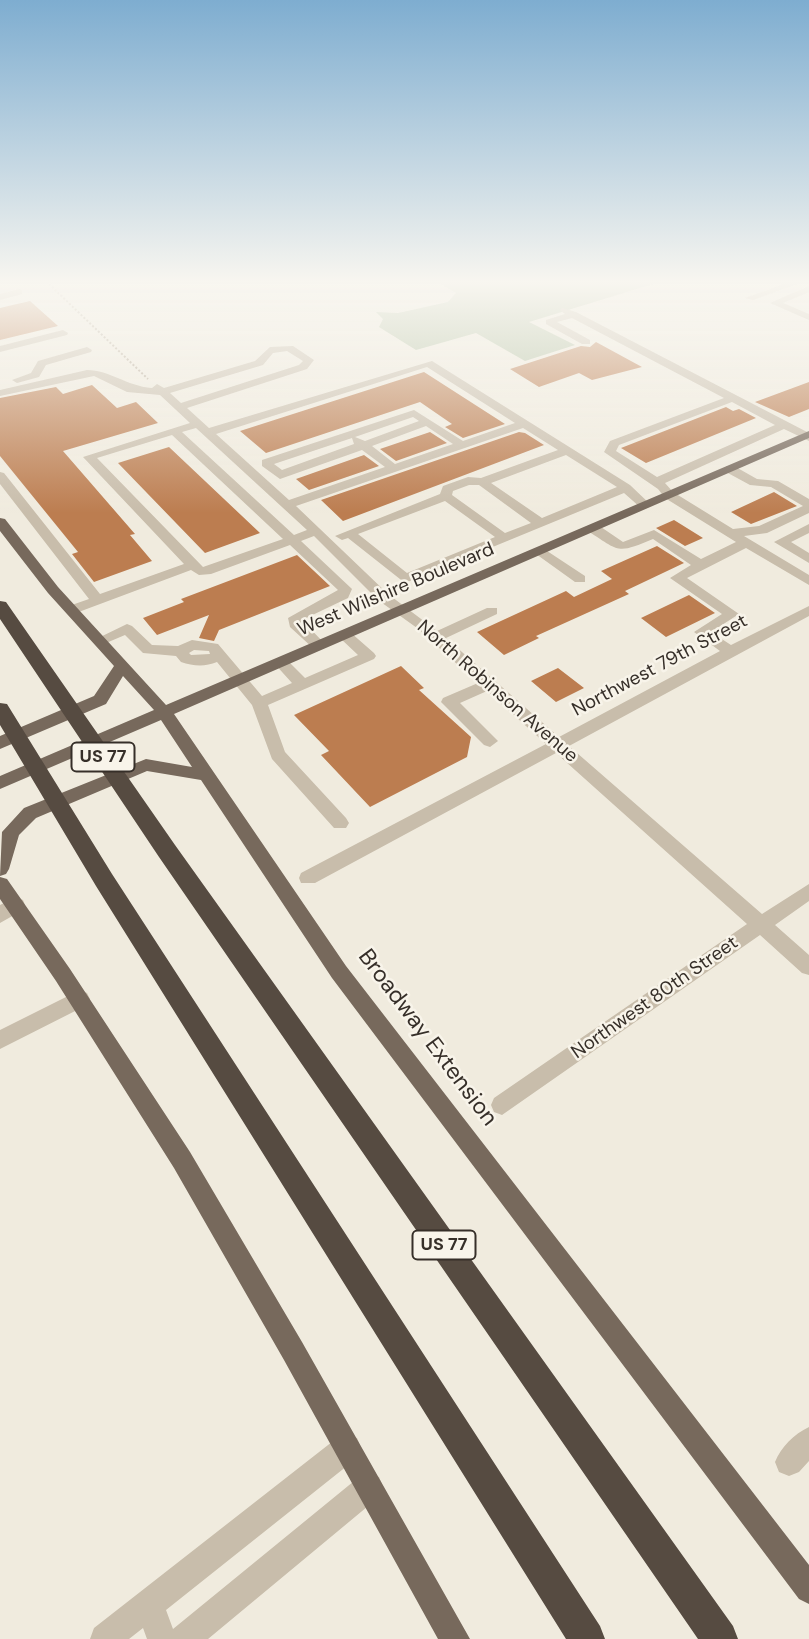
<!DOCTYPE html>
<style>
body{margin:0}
canvas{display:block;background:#f0ebde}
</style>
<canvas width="809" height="1639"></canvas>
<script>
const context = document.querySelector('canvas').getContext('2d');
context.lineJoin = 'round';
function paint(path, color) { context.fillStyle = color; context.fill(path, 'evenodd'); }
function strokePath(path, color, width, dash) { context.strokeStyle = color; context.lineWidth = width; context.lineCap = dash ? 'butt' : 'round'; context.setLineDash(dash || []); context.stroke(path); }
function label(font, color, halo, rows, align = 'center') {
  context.font = font + ' "DM Sans",sans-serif'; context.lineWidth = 5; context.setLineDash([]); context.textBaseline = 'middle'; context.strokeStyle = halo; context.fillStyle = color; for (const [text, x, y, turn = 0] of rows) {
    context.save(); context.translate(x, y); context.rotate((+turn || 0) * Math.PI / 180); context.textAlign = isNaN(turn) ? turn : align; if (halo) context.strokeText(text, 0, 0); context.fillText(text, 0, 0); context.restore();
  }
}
const green = new Path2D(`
 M441 284H653L529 322 575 345 525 361 476 333 416 350 379 327 383 319 376 312 398 313 448 302 456 293Z`);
const building = new Path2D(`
 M30 301 58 326 0 340V308Z
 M596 342 642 367 592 380 579 373 539 387 510 369 581 346 590 347Z
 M424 372 505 424 463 438 445 427 452 424 420 402 266 453 240 431Z
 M809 382V409L789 417 755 402Z
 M92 385 117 408 136 402 158 423 63 451 135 534 130 535 152 561 94 582 72 554 78 552 0 456V398L56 387 63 394Z
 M726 407 733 411 739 409 756 418 646 463 621 448Z
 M430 432 447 443 396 461 380 449Z
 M519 432 525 433 544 445 343 521 321 500Z
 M169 447 260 533 205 553 118 463Z
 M364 455 379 466 309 490 296 479Z
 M774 492 797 506 751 524 731 512Z
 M674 520 703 538 685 546 656 528Z
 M657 546 684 563 625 591 629 594 536 636 539 638 504 655 477 632 566 591 574 597 612 579 601 571Z
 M297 555 330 586 219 630 214 641 199 638 209 615 157 635 143 618 184 602 181 599Z
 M689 595 715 613 666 637 641 618Z
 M401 666 424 688 419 690 471 737 467 757 370 807 321 755 329 751 294 715Z
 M558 668 584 688 556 702 531 681Z`);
const path = new Path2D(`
 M49 284 148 379`);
const minor = new Path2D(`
 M784 284H797L753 300 745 298Z
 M809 286V292L783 303 809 314V320L770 303Z
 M19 289 22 290V294L0 300V294Z
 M562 308 576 312 809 433V441L784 429 665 483 673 492 733 529 759 526 803 506 771 487 750 485 726 472V466H734L757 479 778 481 809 499V513L767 533 744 536 809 575V585L746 548 687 578 739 614 711 632 731 645 809 606V616L569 746 762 914 809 884V901L775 925 809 955V975L802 973 760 935 502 1115 494 1112 491 1105 494 1098 747 924 556 753 315 883H301L299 878 301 873 546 744 487 691 460 703 498 741 490 747 484 745 441 702 443 698 478 683 417 628 378 600 314 536 301 541 352 589 348 598 302 620 324 643V649H314L290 627 288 618 338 590 290 545 211 574 199 575 191 570 76 613H66V607L89 599 0 484V472L4 473 100 594 184 564 83 457 190 423 160 395 127 392 94 376 0 396V390L87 370C110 370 126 386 152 388L157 384 164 388 255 361 270 347 293 346 314 360 307 369 187 408 209 428 432 361 630 485 651 505 641 508 624 493 405 583 348 538 342 540 335 536 440 494 443 486 468 477 481 478 558 450 523 428 296 506 388 594 437 631 487 608H497V614L446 638 559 737 720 651 694 632 722 614 670 578 691 565 653 539C617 554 620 552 588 531V525H598L623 542 654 530 701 559 736 542 665 498 658 489 604 452 610 441 724 398 572 318 557 322 590 340V344H582L546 324V320L565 314 560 310ZM287 351 303 361 299 365 181 403 170 393 263 365 273 353ZM427 367 515 423 463 441 414 410 262 460V466L280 479 362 450 385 467 289 500 216 434ZM732 402 775 425 657 477 616 451 619 445ZM413 417 419 421 365 441 355 437ZM426 426 453 444 395 464 372 446ZM196 428 307 530 294 535 182 432ZM172 435 283 539 203 567 97 458ZM352 438 354 444 282 470 274 464ZM566 455 617 487 542 518 491 483ZM469 485H479L531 523 505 533 452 495 453 491ZM445 501 495 537 407 573 358 534Z
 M63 330 68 333 67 335 0 352V346Z
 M87 347 92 350 91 352 46 365 39 377 17 383 12 380 31 373 38 361Z
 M809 524V533L791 542 809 553V563L774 542Z
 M541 547 585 576V582H575L536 554 534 551Z
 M127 624 132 626 152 645 178 646 192 640 218 644 262 696 292 683 273 662 276 659H286L305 678 358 655 340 638V632H350L374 653 376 656 374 659 268 705 285 752 346 818 349 823 346 828H334L272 759 252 705 217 662C205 667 193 666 181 662L176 656 143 653 125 635 99 646 92 641ZM194 650 209 651 210 654 191 655 189 653Z
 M16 897 23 900 25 905 23 910 0 923V905Z
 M80 990 87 993 90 999 87 1005 0 1049V1030Z
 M809 1427V1461L799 1472 789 1476 779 1472 775 1462C781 1447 794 1434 809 1427Z
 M347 1434 357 1438 361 1448 357 1458 166 1610 173 1629 359 1477 369 1473 379 1477 383 1487 379 1497 208 1639H147L143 1628 129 1639H90L94 1628 337 1438Z`);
const major = new Path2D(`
 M809 431V438L174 714 346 966 809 1565V1604L799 1599 332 978 201 780 147 771 36 818 19 835 9 869 6 874 0 876 2 832 24 808 146 759 192 767 161 720 0 789V776L154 710 123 676 106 704 0 749V736L94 696 114 666 48 593 0 531V518L5 519 58 587 166 705Z
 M0 877 7 879 70 969 190 1152 302 1342 470 1639H438L284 1360 174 1168 56 981 0 899Z`);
const highway = new Path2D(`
 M0 601 6 602 175 845 733 1626 738 1639H698L159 857 0 619Z
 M0 703 7 704 112 874 600 1626 605 1639H566L96 886 0 725Z`);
const shields = [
 [103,757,63],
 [444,1245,63]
];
const shieldNames = [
 ["US 77",103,757],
 ["US 77",444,1245]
];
const streetNames = [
 ["West Wilshire Boulevard",396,590,-23],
 ["Northwest 79th Street",660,666,-28],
 ["North Robinson Avenue",497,692,41],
 ["Northwest 80th Street",655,998,-35]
];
const nearStreetnames = [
 ["Broadway Extension",427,1038,53]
];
paint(green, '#aebe9f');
paint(building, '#bc7d50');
strokePath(path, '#b3a795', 2, [2, 2]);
paint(minor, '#c8bdab');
paint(major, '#77695c');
paint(highway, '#564b41');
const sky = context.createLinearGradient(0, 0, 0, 513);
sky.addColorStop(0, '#7eadd0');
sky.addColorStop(0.55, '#f8f6f0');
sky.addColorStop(1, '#f8f6f000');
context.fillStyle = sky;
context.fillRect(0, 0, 809, 513);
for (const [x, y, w] of shields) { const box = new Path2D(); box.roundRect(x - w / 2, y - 14.5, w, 29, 5); context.fillStyle = '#f8f4ea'; context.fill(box); strokePath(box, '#362f29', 2); }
label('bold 18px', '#362f29', null, shieldNames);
label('19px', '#362f29', '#f8f4ea', streetNames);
label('23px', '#362f29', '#f8f4ea', nearStreetnames);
</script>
